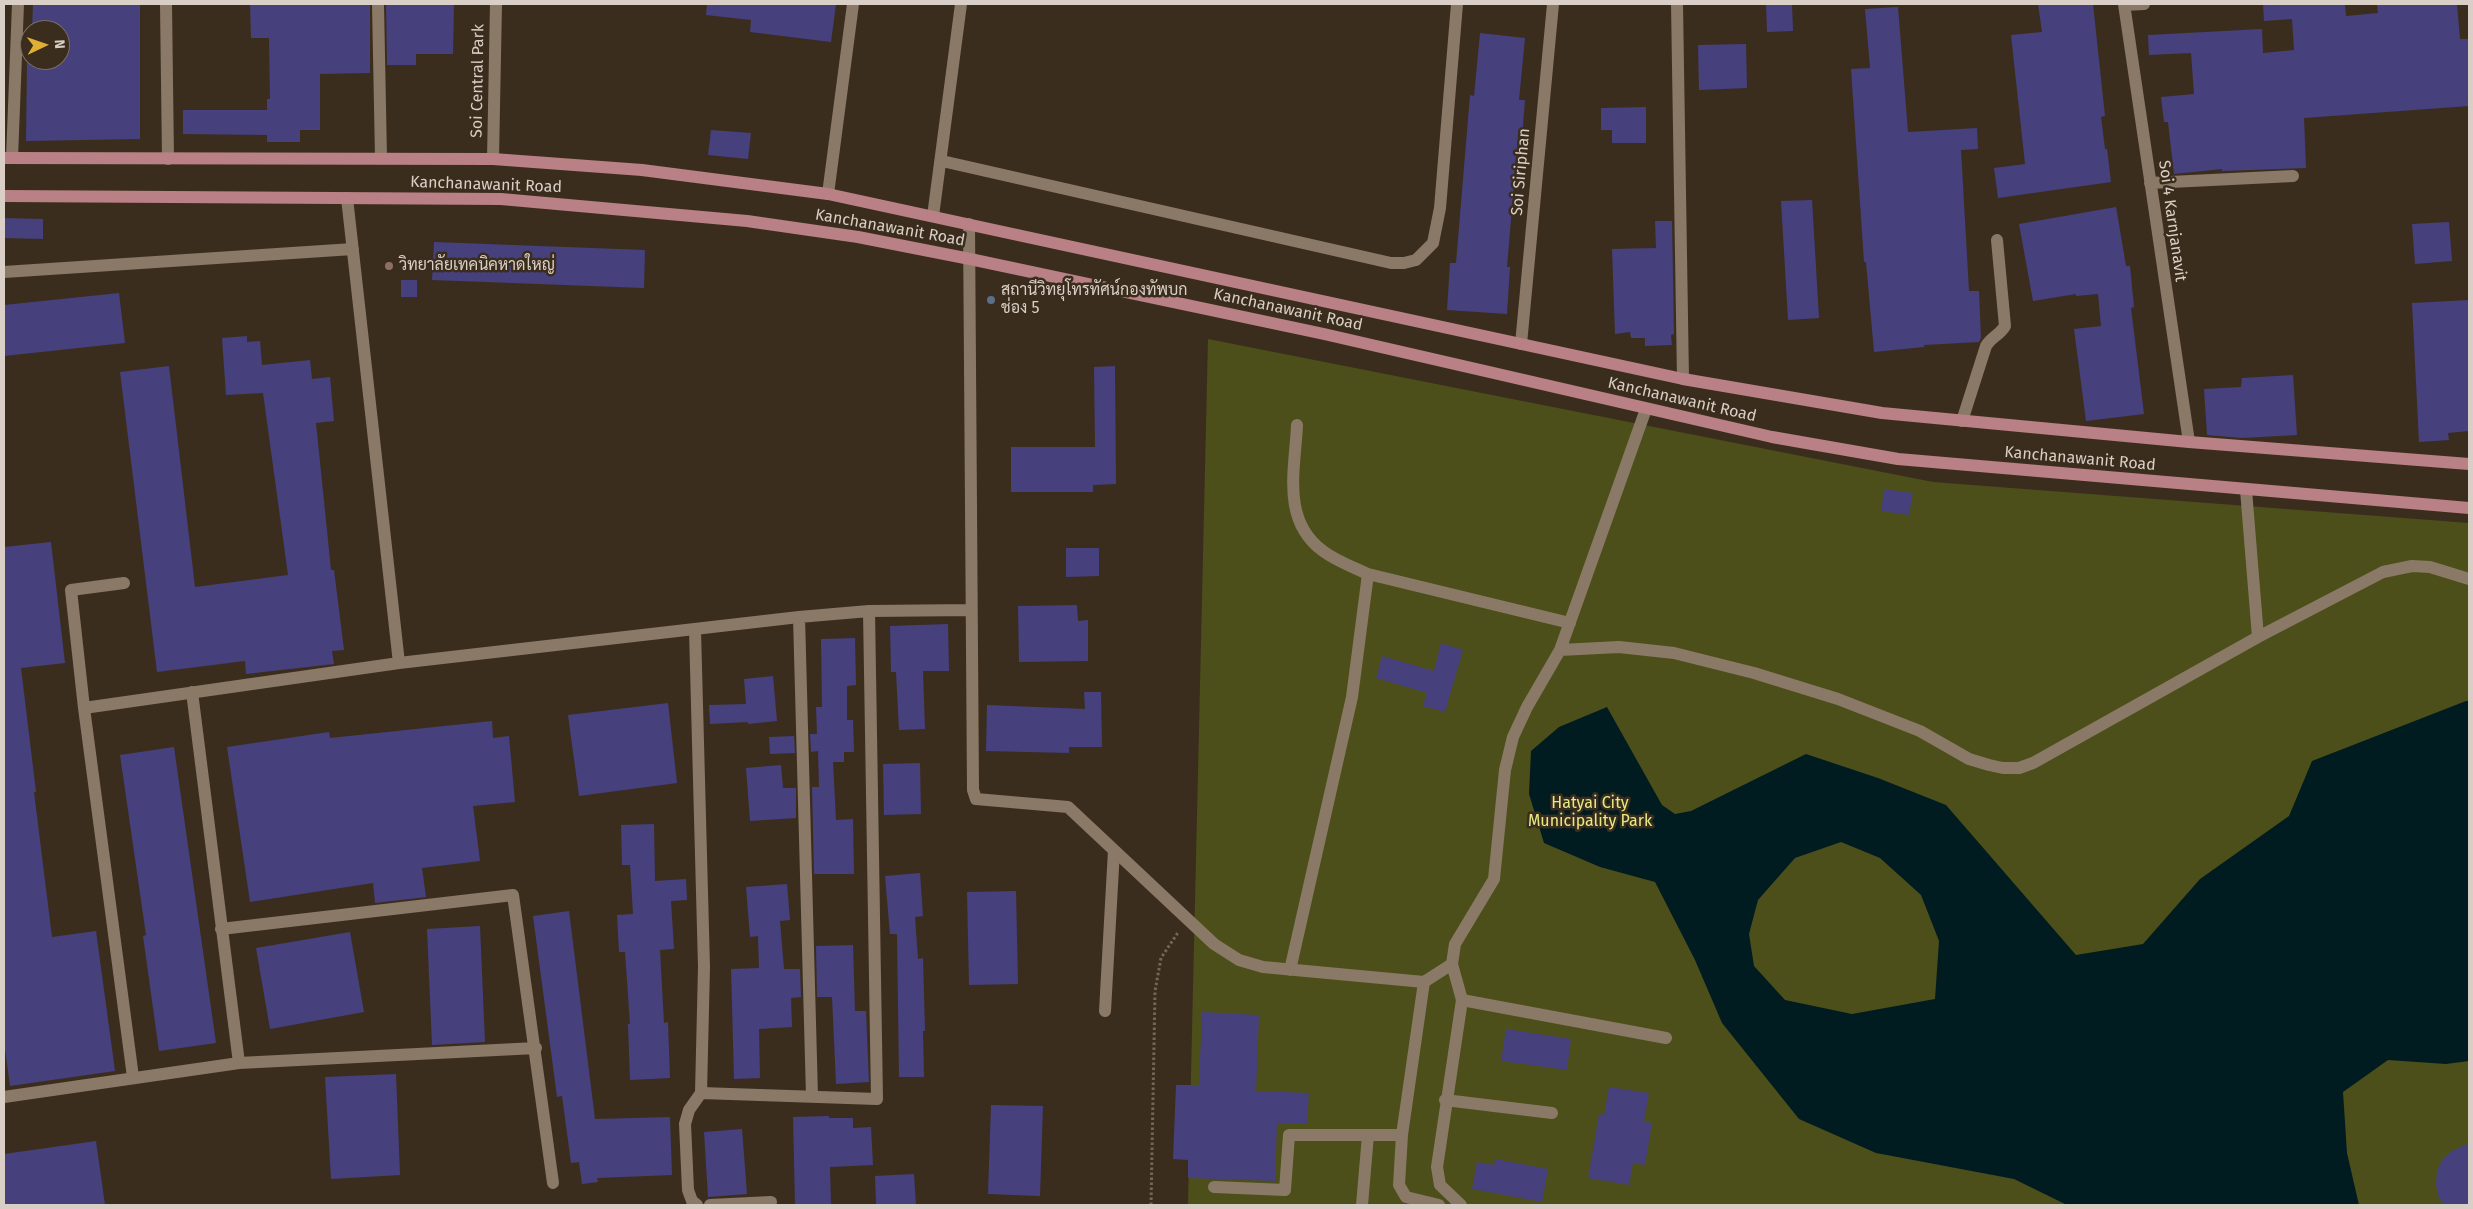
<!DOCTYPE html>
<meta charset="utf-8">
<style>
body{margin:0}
#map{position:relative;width:2473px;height:1209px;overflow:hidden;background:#3b2d1d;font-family:"Fira Sans",sans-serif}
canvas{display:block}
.frame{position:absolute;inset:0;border:5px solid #d9cfc6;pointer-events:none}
.north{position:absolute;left:20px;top:20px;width:50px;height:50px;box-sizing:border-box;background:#3b2d1d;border:1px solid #7a6e61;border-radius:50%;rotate:87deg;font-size:14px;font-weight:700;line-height:20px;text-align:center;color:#d9cfc6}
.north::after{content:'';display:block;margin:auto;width:18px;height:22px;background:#e0b034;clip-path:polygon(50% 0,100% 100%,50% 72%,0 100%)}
</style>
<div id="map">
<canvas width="2473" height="1209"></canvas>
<div class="frame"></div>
<div class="north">N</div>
</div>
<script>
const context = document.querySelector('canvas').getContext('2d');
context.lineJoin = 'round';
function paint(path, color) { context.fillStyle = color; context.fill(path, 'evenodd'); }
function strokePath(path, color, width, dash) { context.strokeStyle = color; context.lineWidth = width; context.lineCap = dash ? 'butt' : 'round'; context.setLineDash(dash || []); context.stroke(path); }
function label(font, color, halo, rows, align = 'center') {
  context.font = font + ' "Fira Sans",Sarabun,sans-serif'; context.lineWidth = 5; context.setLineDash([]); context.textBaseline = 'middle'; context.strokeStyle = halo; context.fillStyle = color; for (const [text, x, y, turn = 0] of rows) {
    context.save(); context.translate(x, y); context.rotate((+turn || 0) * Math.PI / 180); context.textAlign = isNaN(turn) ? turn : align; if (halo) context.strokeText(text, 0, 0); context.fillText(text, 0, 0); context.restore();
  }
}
const green = new Path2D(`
 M1208 339 1933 482 2469 523V1205H1188Z`);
const water = new Path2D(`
 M2466 701H2469V1061L2446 1064 2388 1060 2343 1092 2347 1153 2359 1205H2067L2014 1179 1876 1153 1799 1119 1722 1023 1695 960 1655 882 1600 867 1544 843 1529 794 1531 751 1559 727 1607 707 1662 805 1675 814 1691 811 1806 754 1878 778 1946 805 2076 955 2143 944 2200 879 2289 816 2312 761ZM1841 842 1880 858 1921 895 1939 941 1935 999 1852 1014 1785 1000 1754 966 1749 934 1758 900 1795 858Z`);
const building = new Path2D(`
 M33 4H140V139L26 141 27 61 60 60V30H32Z
 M250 4H370V73L320 74V130H300V142H267V135L183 134V110H267V99H270L269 38H251Z
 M386 4H454L453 54H416V65H387Z
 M707 4H836L831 42 750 32 751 20 706 15Z
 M1766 4H1792L1793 31 1767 32Z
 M2038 4H2093L2105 116 2101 117 2105 149H2107L2111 182 1998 198 1994 168 2025 164 2011 35 2042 32Z
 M2263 4H2345L2346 16 2378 13 2377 4H2457L2460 39H2469V106L2304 118 2306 168 2222 171V169L2174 174 2168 122H2164L2161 97 2194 94 2191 53 2149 55 2148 35 2262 29 2263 53 2294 50 2292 19 2264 21Z
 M1898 7 1908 132 1977 128 1978 149 1961 150 1969 291H1979L1981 338 1979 342 1924 345V347L1874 352 1866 262H1864L1851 69 1870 68 1865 9Z
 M1480 33 1525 38 1519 100H1525L1522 138 1518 137 1507 267H1510L1507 314 1447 310 1450 263H1456L1470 95 1474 96Z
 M1746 44 1747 88 1699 90 1698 45Z
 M1646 107V143H1612V130H1601V108Z
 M711 130 751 133 748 159 708 155Z
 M1812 200 1819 318 1788 320 1781 201Z
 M2116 207 2126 266H2130L2134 307 2131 308 2144 414 2086 421 2074 329 2101 326 2098 294 2076 296V294L2033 301 2019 224Z
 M4 218 43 219V239L4 238Z
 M1655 221H1672L1674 334 1671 335 1672 345 1645 346V338H1631L1630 332 1615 334 1612 249 1656 248Z
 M2449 222 2452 261 2415 264 2412 224Z
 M434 242 645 250 644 288 432 280Z
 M401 280H417V297H401Z
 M119 293 125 343 4 356V305Z
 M2469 300V431L2448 433 2449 440 2419 442 2412 303Z
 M247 336V342L260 341 262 365 310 360 312 379 330 377 334 421 316 423 331 570H334L344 650 332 651 334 664 246 674 245 661 157 672 120 372 169 366 195 587 288 575 263 393 226 395 222 338Z
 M1115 366 1116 484 1093 485V492H1011V447H1095L1094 367Z
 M2293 375 2297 435 2242 438 2207 435 2204 389 2241 387 2242 378Z
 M1884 489 1913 493 1909 515 1881 511Z
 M51 542 65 663 21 668 36 792H34L52 937 96 931 115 1071 10 1086 4 1042V547Z
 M1066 548H1099V576L1066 577Z
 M1077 605 1078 621 1088 620V661L1019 662 1018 606Z
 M948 624 949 671H923L925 729 899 730 896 672H891L890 626Z
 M855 638 856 685 847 686V720H853L854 752H844V762H833L836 820 853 819 854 874H814L812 787H819L818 751 811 752 810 734H817L816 707H822L821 639Z
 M1441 643 1463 650 1445 712 1423 706 1427 693 1376 678 1382 656 1434 671Z
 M773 676 777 721 748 724V722L710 724 709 705 746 704 744 679Z
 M1084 692H1101L1102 747H1069V753L986 751 987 705 1085 709Z
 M668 703 677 783 579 796 568 715Z
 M492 721 493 738 509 736 515 802 473 806 480 861 422 868 426 897 375 903 373 883 250 902 227 747 329 732 330 738Z
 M794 736 795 753 770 754 769 737Z
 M174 747 216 1043 159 1051 143 936 146 935 120 755Z
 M920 763 921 814 884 815 883 764Z
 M781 765 783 788H796V818L750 821 746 768Z
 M654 824 655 881 686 879 687 900 671 901 674 949 660 950 664 1023 668 1022 670 1078 630 1080 628 1024H630L625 952H619L617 915 633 914 630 865H622L621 825Z
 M920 873 923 916 915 917 918 959 923 958 925 1031H923L924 1077H899L897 934H890L885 876Z
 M787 884 790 920 780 921 784 969H800L801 997 791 998 792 1027 759 1029 760 1078 734 1079 731 969 759 968 758 936 750 937 746 887Z
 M1016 891 1018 984 969 985 967 892Z
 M569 911 595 1119 670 1117 672 1175 597 1178 598 1182 582 1184 579 1162 571 1163 562 1096 557 1097 533 916Z
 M480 926 485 1042 432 1045 427 929Z
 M350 932 364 1012 270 1029 256 948Z
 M853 945 855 1011H866L869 1082 836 1084 832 997H817L816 946Z
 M1202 1012 1259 1015 1256 1091 1309 1093 1307 1124 1277 1123 1275 1181 1188 1178V1160L1173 1159 1176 1085H1199Z
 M1506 1029 1571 1039 1567 1070 1501 1061Z
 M396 1074 400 1175 331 1179 325 1077Z
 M1609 1087 1649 1093 1644 1121 1652 1123 1645 1165 1633 1163 1629 1185 1588 1178 1599 1114 1604 1115Z
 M991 1105 1043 1106 1040 1196 988 1194Z
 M829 1116V1118H853V1128L871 1127 873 1165 830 1167 831 1205H795L793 1117Z
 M742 1129 747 1194 708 1197 704 1132Z
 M96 1141 105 1205H4V1154Z
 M2469 1143V1205H2444L2438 1196 2436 1184 2437 1171 2442 1160 2452 1151Z
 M1495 1159 1548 1169 1542 1202 1472 1189 1477 1162 1494 1165Z
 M914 1174 916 1205H876L875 1176Z`);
const path = new Path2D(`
 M1151 1205 1155 991 1161 958 1179 931`);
const minor = new Path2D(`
 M166 4 168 159
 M378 4 381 158
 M1677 4 1683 379
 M2124 4 2189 442
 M2124 5 2144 4
 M12 158 18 4
 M493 159 496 4
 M942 161 1391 263H1404L1416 260 1433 243 1440 208 1457 4
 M2150 183 2293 176
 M828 194 853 4
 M347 198 399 663
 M933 216 961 4
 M969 224 973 790 976 799 1068 807 1214 944 1239 960 1263 967 1424 982
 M4 272 353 249
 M1521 344 1553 4
 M1962 421 1986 346C1991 337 2000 335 2005 326L1997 240
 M1297 425C1295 470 1281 520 1323 551 1336 561 1353 567 1368 574
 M2246 490 2258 637
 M124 583 71 590 84 708 133 1077
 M799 617 812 1096
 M695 630 704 967 701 1093
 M1560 650 1619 647 1674 653 1754 673 1838 699 1920 731 1969 759 1989 765 2003 768H2019L2033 763 2258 637 2383 572 2412 566 2430 567 2469 579
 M192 692 239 1063
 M84 708 399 663 799 617 869 611 971 610
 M221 929 513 895 553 1183
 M1290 970 1352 697 1368 574 1570 623
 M1462 1000 1666 1038
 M1105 1011 1114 850
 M4 1097 239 1063 536 1048
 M1445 1100 1552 1113
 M1214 1187 1285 1190 1289 1135H1402
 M697 1205 692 1201 688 1190 685 1124 689 1110 701 1093 877 1099 869 611
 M710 1205 771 1202
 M1362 1205 1368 1135
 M1439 1205 1406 1197 1399 1185 1402 1135 1424 982 1452 964
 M1461 1205 1440 1185 1437 1167 1462 1000 1452 964 1455 944 1494 879 1505 770 1513 737 1527 707 1560 650 1646 409`);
const major = new Path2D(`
 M4 158 493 159 642 170 828 194 1683 379 1882 413 2189 442 2469 464
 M4 196 501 199 747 221 858 237 970 259 1324 334 1772 437 1898 459 2469 508`);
const markers = [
 [389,266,5,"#8d6e63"],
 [991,300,5,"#5c6f8a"]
];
const streetNames = [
 ["Soi Central Park",478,81,-89],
 ["Soi Siriphan",1521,172,-85],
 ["Kanchanawanit Road",486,185,2],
 ["Soi 4 Karnjanavit",2172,221,82],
 ["Kanchanawanit Road",890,228,10],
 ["Kanchanawanit Road",1288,310,12],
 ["Kanchanawanit Road",1682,400,13],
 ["Kanchanawanit Road",2080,459,5]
];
const poiNames = [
 ["วิทยาลัยเทคนิคหาดใหญ่",399,266],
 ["สถานีวิทยุโทรทัศน์กองทัพบก",1001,291],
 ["ช่อง 5",1001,309]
];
const parkNames = [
 ["Hatyai City",1590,804],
 ["Municipality Park",1590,822]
];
paint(green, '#4c4f19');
paint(water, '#001c21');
paint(building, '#46407d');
strokePath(path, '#74675a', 3, [2.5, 2.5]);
strokePath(minor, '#8a7967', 12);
strokePath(major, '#b98085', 12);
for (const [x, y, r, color] of markers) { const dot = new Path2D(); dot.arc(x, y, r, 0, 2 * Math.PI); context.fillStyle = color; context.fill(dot); strokePath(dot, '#3b2d1d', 2); }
label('16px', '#d9cfc6', '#3b2d1d', streetNames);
label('16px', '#d9cfc6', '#3b2d1d', poiNames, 'left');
label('16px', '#e5ec83', '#3b2d1d', parkNames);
</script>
